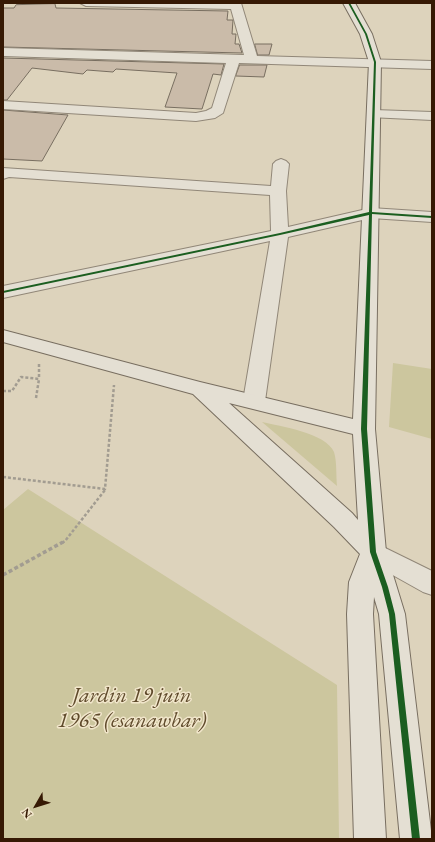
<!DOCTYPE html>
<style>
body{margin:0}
#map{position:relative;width:435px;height:842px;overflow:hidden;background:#ddd3bc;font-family:"EB Garamond",serif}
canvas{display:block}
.frame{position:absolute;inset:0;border:4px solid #361904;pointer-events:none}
.north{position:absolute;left:16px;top:786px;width:40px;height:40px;-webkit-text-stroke:3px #f1e6cb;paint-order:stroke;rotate:231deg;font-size:11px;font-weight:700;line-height:16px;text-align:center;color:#361904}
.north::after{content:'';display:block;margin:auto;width:14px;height:18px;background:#361904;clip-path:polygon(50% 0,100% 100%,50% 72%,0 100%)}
</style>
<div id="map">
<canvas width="435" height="842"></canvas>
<div class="frame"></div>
<div class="north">N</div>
</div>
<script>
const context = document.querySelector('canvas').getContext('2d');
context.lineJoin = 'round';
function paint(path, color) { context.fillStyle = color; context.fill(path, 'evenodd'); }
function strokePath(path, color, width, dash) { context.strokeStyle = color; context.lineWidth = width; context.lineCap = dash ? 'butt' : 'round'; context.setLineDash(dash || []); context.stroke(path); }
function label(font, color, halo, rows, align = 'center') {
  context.font = font + ' "EB Garamond",serif'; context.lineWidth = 3; context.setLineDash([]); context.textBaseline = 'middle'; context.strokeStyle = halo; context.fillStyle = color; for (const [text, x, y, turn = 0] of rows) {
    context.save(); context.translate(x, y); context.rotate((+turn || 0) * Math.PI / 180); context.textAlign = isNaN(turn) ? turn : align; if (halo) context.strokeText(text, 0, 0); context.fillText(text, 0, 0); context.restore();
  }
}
const green = new Path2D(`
 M393 363 432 369V439L389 427Z
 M262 422C280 426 326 433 334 452 337 461 336 476 337 486Z
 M28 489 337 685 339 839H3V510Z`);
const building = new Path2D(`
 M55 4 56 8 228 11 227 20H233L232 34H236L235 44H239L242 53 3 47V8H14L16 5Z
 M255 44H272L269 55H258Z
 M3 58 224 64 221 75 213 74 202 109 165 107 177 73 116 69 113 72 87 70 83 74 32 68 7 100H3Z
 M240 65H267L264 77 236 76Z
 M3 110 68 115 42 161 3 159Z`);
const pathFar1 = new Path2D(`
 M39 364V379
 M3 391H12L21 377 39 379 36 398
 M3 477 105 489 114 385
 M62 543 65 541 105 490`);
const path = new Path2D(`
 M3 575 63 542`);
const street = new Path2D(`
 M80 3H241L257 56 432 61V69L239 63 223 113 215 118 196 121 3 109V101L196 113 206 111 212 108 226 63 3 56V48L244 55 231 9 86 6Z
 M374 110 432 112V120L369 117 367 114 369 111Z
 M281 159 286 161 289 164 286 191 288 227 371 208 432 212V222L371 218 288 237 265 401 262 406 254 408 246 406 243 401 270 241 3 298V286L271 231 270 195 9 177 3 179V168L271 186 273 164 276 161Z
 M373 542 432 571V595L423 592 364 559 360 552 364 545Z`);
const secondary = new Path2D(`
 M343 3H355L372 34 381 62 375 429 386 552 405 614 432 839H400L379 614 374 597 373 614 386 839H354L347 614 349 582 360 554 334 527 193 394 3 342V330L200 382 353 419 369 62 360 34ZM229 403 353 434 358 520 352 513Z`);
const cycleway = new Path2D(`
 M348 3H350L367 34 376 62 372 212 432 216V218L372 214 367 429 376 552 388 587 395 614 420 839H412L389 614 382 587 370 552 361 429 369 215 280 235 3 293V291L280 233 369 212 374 62 365 34Z`);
const nearParknames = [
 ["Jardin 19 juin",132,696],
 ["1965 (esanawbar)",132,721]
];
paint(green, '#ccc69e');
paint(building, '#cabba9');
strokePath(building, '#786e60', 1);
strokePath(street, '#918778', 2);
strokePath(secondary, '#786e60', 2);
strokePath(pathFar1, '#a29c91', 2.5, [3, 2]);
strokePath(path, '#a29c91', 3.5, [4, 2.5]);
paint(street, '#e4dfd3');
paint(secondary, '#e4dfd3');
paint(cycleway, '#1b5e20');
label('italic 22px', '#5f4a2b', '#f1e6cb', nearParknames);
</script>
